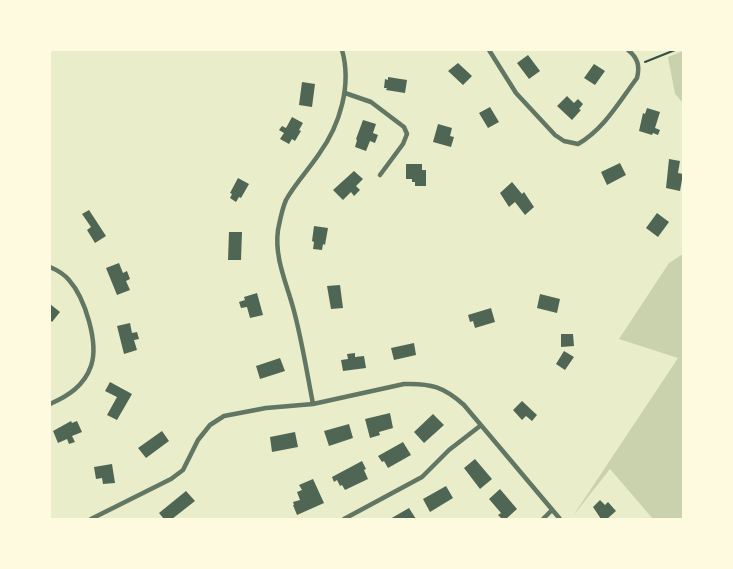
<!DOCTYPE html>
<style>
body{margin:0}
#map{position:relative;width:733px;height:569px;overflow:hidden;background:#e9edc9;font-family:Commissioner,sans-serif}
canvas{display:block}
.frame{position:absolute;inset:0;border:51px solid #fefae0;pointer-events:none}
</style>
<div id="map">
<canvas width="733" height="569"></canvas>
<div class="frame"></div>
</div>
<script>
const context = document.querySelector('canvas').getContext('2d');
context.lineJoin = 'round';
function paint(path, color) { context.fillStyle = color; context.fill(path, 'evenodd'); }
function strokePath(path, color, width, dash) { context.strokeStyle = color; context.lineWidth = width; context.lineCap = dash ? 'butt' : 'round'; context.setLineDash(dash || []); context.stroke(path); }
const green = new Path2D(`
 M683 51V103L675 94 668 57Z
 M683 254V519H653L610 469 573 516 678 358 619 339 669 263Z`);
const building = new Path2D(`
 M528 55 540 71 529 79 517 63Z
 M458 63 472 76 463 85 448 71Z
 M594 64 605 71 595 85 584 78Z
 M388 77 407 80 405 93 386 90 387 88H384L385 79 388 80Z
 M302 82 315 84 312 107 299 105Z
 M567 96 574 103 578 99 583 104 579 109 581 110 572 120 557 106Z
 M490 107 499 122 488 128 479 113Z
 M647 108 660 112 655 128 660 130 658 135 653 133 652 135 639 131 643 113 645 114Z
 M292 117 303 123 299 130 301 131 295 141 292 139 289 144 280 139 284 133 279 130 282 126 286 128Z
 M363 120 376 124 373 133 378 135 375 143 370 141 366 151 355 147 357 140 356 139Z
 M438 124 452 128 450 136 454 137 451 147 433 142Z
 M669 159 680 161 678 173 683 174 680 191 666 188Z
 M620 163 626 175 607 185 601 172Z
 M406 164H422V170H426V186H415V182H412V179H406Z
 M354 171 363 179 356 186 360 190 354 196 351 192 343 200 333 190Z
 M238 178 249 184 241 198 239 197 236 202 230 198 232 194 230 193Z
 M512 182 522 194 524 192 534 207 525 215 515 202 509 207 500 193Z
 M89 210 106 236 95 243 87 230 91 227 82 214Z
 M657 213 669 222 658 237 646 228Z
 M314 226 328 228 325 245 323 244 322 250 313 249 314 242 312 241Z
 M229 232H242L241 260H228Z
 M119 263 123 273 127 271 130 279 126 281 130 290 117 295 106 268Z
 M340 285 343 308 331 309 327 286Z
 M257 293 263 315 250 318 247 307 241 308 239 302 245 300 244 297Z
 M540 294 560 299 557 313 537 308Z
 M50 304 60 312 52 322 50 320Z
 M491 308 495 322 475 328 473 321 470 322 468 315Z
 M130 323 132 333 137 332 139 339 134 340 137 350 124 354 117 326Z
 M561 334H573L574 346 561 347Z
 M414 343 416 355 394 360 391 348Z
 M564 351 574 357 565 370 556 364Z
 M355 353V357L364 356 366 368 343 371 341 360 348 359 347 354Z
 M280 358 285 371 260 379 256 366Z
 M110 382 132 394 117 420 107 415 117 397 105 391Z
 M522 401 537 415 532 421 526 416 522 420 513 410Z
 M390 413 393 428 379 432 380 435 370 438 365 419Z
 M433 414 444 425 424 443 414 432Z
 M71 421 72 423 77 421 82 432 72 436 75 442 69 444 67 439 58 443 53 431Z
 M349 424 353 438 329 446 324 431Z
 M162 431 169 441 146 458 138 448Z
 M295 432 298 447 272 452 270 437Z
 M403 442 411 455 388 468 384 461 382 462 378 456Z
 M475 459 492 479 480 489 464 468Z
 M362 461 366 469 364 470 368 479 345 490 342 485 340 486 337 480 334 482 332 477Z
 M112 464 115 483 103 484 102 478 96 479 94 467Z
 M313 479 324 503 297 515 293 505H294L293 502 300 500 297 492 302 490 299 485Z
 M446 486 453 498 430 512 423 499Z
 M500 489 517 509 506 519H502L498 515 501 513 489 499Z
 M186 491 195 501 172 519H164L159 513Z
 M600 500 605 505 608 502 616 511 607 519H601L593 507Z
 M409 508 416 519H390Z`);
const path = new Path2D(`
 M645 62 675 50`);
const minor = new Path2D(`
 M489 50 516 93 555 135 564 141 578 144C604 129 619 102 637 78 640 66 638 58 628 50
 M345 93 371 102 404 127 407 134 403 144 380 175
 M50 267C57 270 64 274 69 280 85 298 99 343 91 366 84 386 68 396 50 404
 M313 404C307 373 302 341 294 311 287 284 274 258 278 230 280 220 282 209 286 200 294 185 309 169 319 154 340 125 352 85 342 50
 M91 519 171 479 183 470 198 440 210 425 224 416 266 408 313 404 404 384C431 383 444 387 464 405L560 519
 M344 519 422 477 449 450 480 426
 M543 519 552 510`);
paint(green, '#cad2ad');
paint(building, '#4f6655');
strokePath(path, '#344e41', 2);
strokePath(minor, '#617663', 4.5);
</script>
